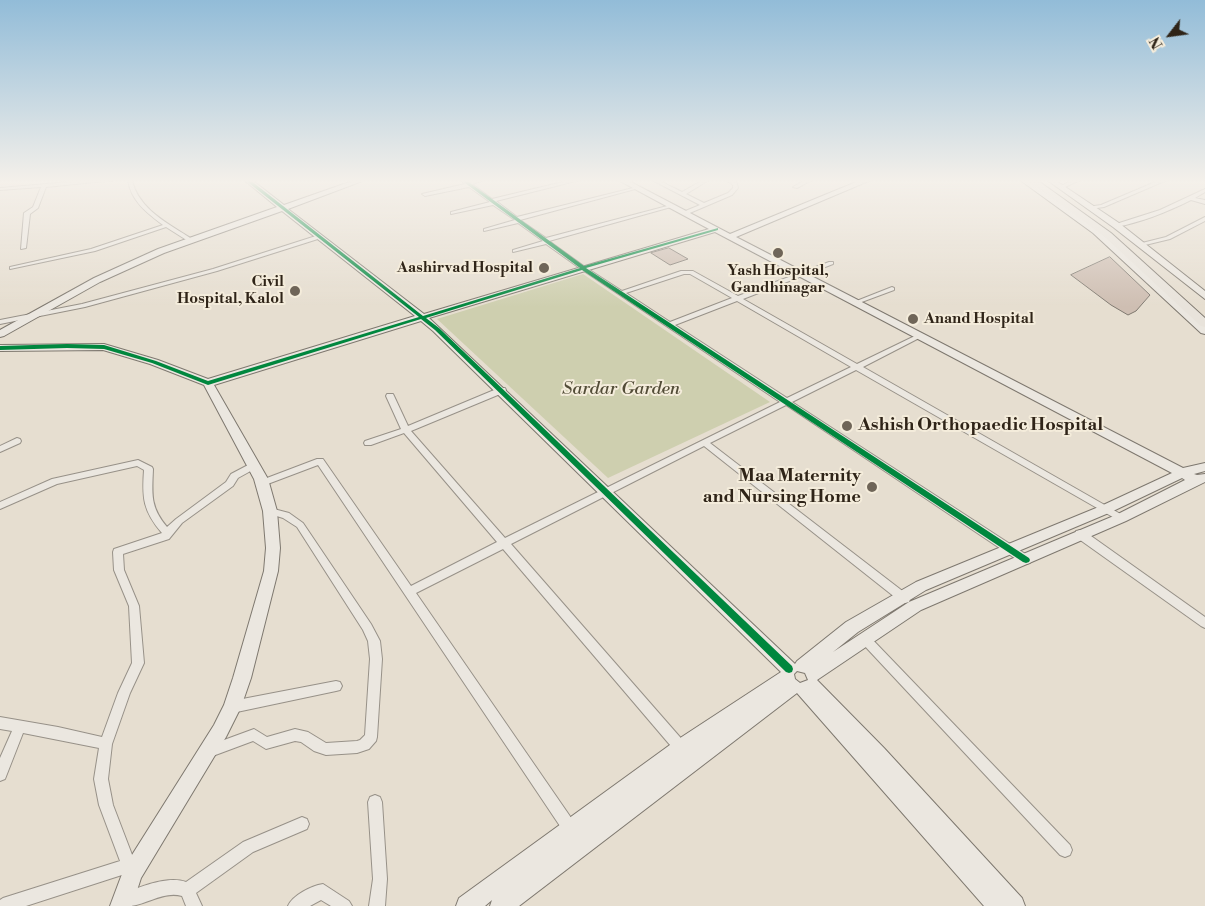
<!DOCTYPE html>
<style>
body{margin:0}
#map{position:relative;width:1205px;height:906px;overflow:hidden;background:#e6ded0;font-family:"Libre Bodoni",serif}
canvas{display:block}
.north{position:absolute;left:1145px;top:10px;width:50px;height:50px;-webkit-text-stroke:4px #f4ecdb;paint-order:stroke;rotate:240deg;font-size:14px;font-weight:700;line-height:20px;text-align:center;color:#2f2418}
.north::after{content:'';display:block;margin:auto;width:18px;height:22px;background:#2f2418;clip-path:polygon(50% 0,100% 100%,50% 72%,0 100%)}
</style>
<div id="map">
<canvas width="1205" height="906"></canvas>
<div class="north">N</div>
</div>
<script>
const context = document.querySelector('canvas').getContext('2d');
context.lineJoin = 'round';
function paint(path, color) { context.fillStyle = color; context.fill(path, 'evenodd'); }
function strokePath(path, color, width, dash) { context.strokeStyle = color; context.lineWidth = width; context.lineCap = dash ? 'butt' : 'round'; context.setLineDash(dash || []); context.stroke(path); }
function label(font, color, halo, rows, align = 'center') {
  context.font = font + ' "Libre Bodoni",serif'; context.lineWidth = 4; context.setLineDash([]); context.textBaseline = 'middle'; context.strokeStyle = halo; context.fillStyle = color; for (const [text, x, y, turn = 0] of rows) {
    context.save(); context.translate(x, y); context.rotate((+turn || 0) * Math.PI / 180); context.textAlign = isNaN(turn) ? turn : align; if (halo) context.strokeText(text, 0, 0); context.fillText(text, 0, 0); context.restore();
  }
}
const green = new Path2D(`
 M583 274 770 402 608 478 437 319Z`);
const building = new Path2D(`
 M669 248 688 259 670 265 651 253Z
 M1110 257 1150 295 1136 311 1128 315 1111 305 1071 275Z`);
const street = new Path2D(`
 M92 180H116L46 187 38 208 30 214 26 248 21 249 24 213 33 207 41 187 0 190V188Z
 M128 180H132C138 209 169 224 192 239V241H188L166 227 95 251 10 269V267L91 249 163 225C147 213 131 201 128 180Z
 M461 180H467L469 182 484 180 472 184 492 199 571 180H580L496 201 517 217 637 187 639 188 520 220 546 238 671 205V207L549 241 585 267 622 291 681 271H693L738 296 829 262H833V264L743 299 857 364 919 334H923V336L863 367 1124 516 1126 518 1124 520H1118L856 370 792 402 1030 557 1031 560 1030 563 1026 564 1022 563 786 405 710 443 909 596 910 599 909 602 905 603 901 602 704 446 511 544 686 744 687 748 686 752 681 754 676 752 503 549 416 593 576 825 578 830 576 835 571 837 566 835 318 465 265 485H259L257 483 259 481 317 459H323L411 586 497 542 404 433 371 445H365L364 443 365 441 401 429 386 396 387 394H393L394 396 408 426 499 388H505L506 390 505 392 411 431 505 538 780 402 581 269 546 244 513 252V250L543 241 518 223 484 231V229L515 220 493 205 451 214V212L490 202 469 187 425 196 422 194 465 184ZM684 274H690L732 298 670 322 626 293ZM737 301 851 367 787 398 675 325Z
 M652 180H658L682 192 703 180H709L686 194 704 203 728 193 733 188V185L726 180H732L737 183 738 188 732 195 685 215 682 213 683 212 700 205Z
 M805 180H812L797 188 793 187Z
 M1073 180H1080L1063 188 1059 187Z
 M1160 180H1167L1104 207 1090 209 1087 207 1101 205Z
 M1205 189V192L1195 198 1205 200V204L1191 200C1167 212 1142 222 1116 227L1113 225 1160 210Z
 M1205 217V221L1170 239 1141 246 1138 244 1166 237Z
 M319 235 321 236V238L217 271 85 307 0 324V320L82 304 213 269Z
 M892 287 894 288V290L859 303 857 304 854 302Z
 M17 438 20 439 21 441 20 443 0 452V446Z
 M138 460 152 467 153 469C152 494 150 507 167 527L176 519 226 482 231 474 250 464H256L257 466 256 468 238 478 233 486 182 523 169 539 123 554 124 570 139 606 144 663 130 693 112 744 108 779 113 805 139 873 137 878 132 880 127 878 125 874 26 906H0V900L3 898 120 861 99 805 94 779 99 748 23 733 5 779 0 781V758L12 731 0 729V717L58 727 102 737 118 693 132 663 129 606 114 570 113 552 114 549 162 533C143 511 142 498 144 470L137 466 57 484 0 509V502L52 479Z
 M270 508 289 513 303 523 371 624 380 641 382 659 377 737 376 741 369 749 357 753 326 755 314 751 301 742 295 741 266 749 253 741 210 757 205 755 203 751 205 747 254 729 267 737 295 729 308 732 326 743 357 741 360 740 365 735 370 659 368 641 363 630 297 527 283 518 267 513 265 511 267 509Z
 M1080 530 1084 531 1205 617V628L1201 626 1076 537 1075 534 1076 531Z
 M865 634 869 636 1070 845 1072 850 1070 855 1065 857 1060 855 861 642 859 639 861 636Z
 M336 681 340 682 342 686 340 690 336 691 232 713 228 711 226 707 228 703 232 701Z
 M375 795 380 797 382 802 387 879 385 906H369L373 879 368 802 370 797Z
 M302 817 307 819 309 824 307 829 253 852 196 893 202 906H186L182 896C164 891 148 904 131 906 127 906 122 906 118 906L116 901 119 896C136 888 168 875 186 882L243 842Z
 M323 884 349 901 352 906H331L321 900 310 906H288C293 895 311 886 323 884Z`);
const secondary = new Path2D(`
 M244 180H252L284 205 355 180H365L288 209 424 314 709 229 618 180H627L730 234 861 180H871L736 237 1183 468 1205 463V471L1194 474 1197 475 1205 474V482L1126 521 921 610 817 680 884 748 1022 898 1025 906H984L797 693 519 906H490L492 900 485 906H456L459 898 674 742 781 672 433 331 421 321 214 385 268 479 277 511 280 548 278 571 251 678 241 707 226 737 141 878 132 906H110L125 866 214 725 224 705 233 678 264 571 266 548 263 511 254 479 204 385 150 364 103 350 0 351V345L104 344 158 360 208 379 415 316 282 211 164 253 100 282 4 336 0 337V330L94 278 158 249 277 207ZM715 232 1172 473 1101 506 916 582 846 622 797 661 795 664 429 318ZM1182 478 1185 480 1116 515 909 602 833 652 858 632 926 590 1111 512ZM797 671 805 673 808 680 800 683 795 679 794 674Z
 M1020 180H1028L1098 230 1205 326V334L1201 333 1093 233Z
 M1047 180H1055L1119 223 1205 291V299L1113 227Z`);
const primary = new Path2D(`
 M1028 180H1037L1111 233 1205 318V327L1201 326 1105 237Z`);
const cycleway = new Path2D(`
 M245 180H250L423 316 580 268 461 180H466L584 266 718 228V230L586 268 1029 558 1030 560 1029 562 1026 563 1023 562 582 270 426 318 439 328 792 666 793 669 792 672 789 673 786 672 435 330 421 319 208 385 152 363 104 349 67 348 0 350V346L67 344 104 345 156 361 208 381 419 317Z`);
const markers = [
 [778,253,6,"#6f6558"],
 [544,268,6,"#6f6558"],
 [295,291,6,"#6f6558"],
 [913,319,6,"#6f6558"],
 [847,426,6,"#6f6558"],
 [872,487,6,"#6f6558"]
];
const farPoinames = [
 ["Aashirvad Hospital",533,268],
 ["Yash Hospital,",778,271,"center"],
 ["Gandhinagar",778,288,"center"],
 ["Civil",284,282],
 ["Hospital, Kalol",284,299],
 ["Anand Hospital",924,319,"left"]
];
const parkNames = [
 ["Sardar Garden",621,390]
];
const poiNames = [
 ["Ashish Orthopaedic Hospital",858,426],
 ["Maa Maternity",861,477,"right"],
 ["and Nursing Home",861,498,"right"]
];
paint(green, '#cecfaf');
paint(building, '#cebeb2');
strokePath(building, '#7e786f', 1);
strokePath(street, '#979188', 2);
strokePath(secondary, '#7e786f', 2);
strokePath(primary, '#7e786f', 2);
paint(street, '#ebe7e0');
paint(secondary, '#ebe7e0');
paint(primary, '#e8e3db');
paint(cycleway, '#00873e');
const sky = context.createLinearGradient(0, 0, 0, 307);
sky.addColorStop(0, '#92bcd8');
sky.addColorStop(0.59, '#f4f0ea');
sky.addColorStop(1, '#f4f0ea00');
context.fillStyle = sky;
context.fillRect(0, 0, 1205, 307);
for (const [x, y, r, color] of markers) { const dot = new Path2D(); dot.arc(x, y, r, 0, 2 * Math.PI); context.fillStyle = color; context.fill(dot); strokePath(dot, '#f4ecdb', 2); }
label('bold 15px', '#2f2418', '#f4ecdb', farPoinames, 'right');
label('italic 18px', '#524c37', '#f4ecdb', parkNames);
label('bold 18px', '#2f2418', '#f4ecdb', poiNames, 'left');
</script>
